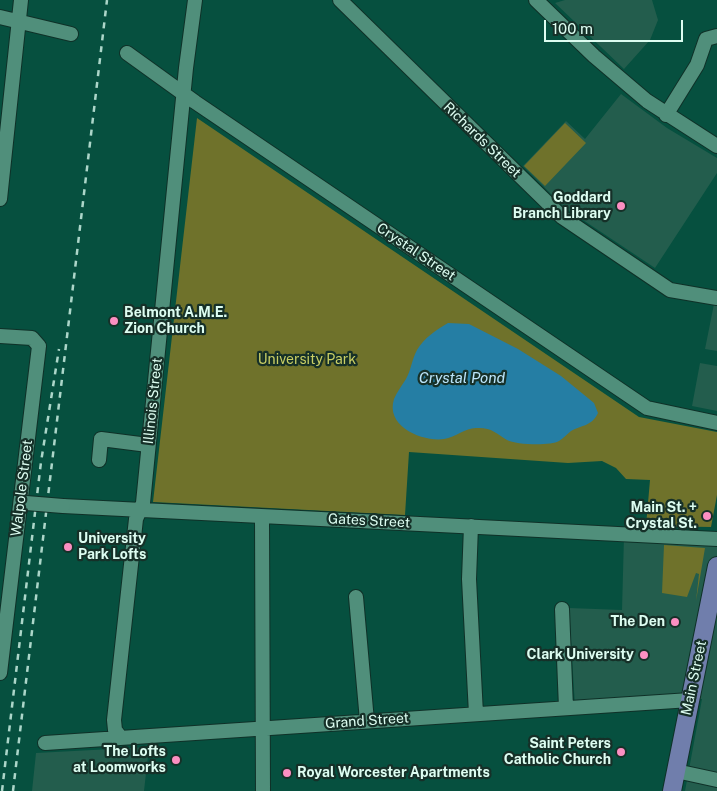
<!DOCTYPE html>
<style>
body{margin:0}
#map{position:relative;width:717px;height:791px;overflow:hidden;background:#06503f;font-family:"Public Sans",sans-serif}
canvas{display:block}
.scale{position:absolute;left:544px;top:20px;width:139px;height:22px;box-sizing:border-box;border:2px solid #ddfdf1;border-top:0;padding-left:6px;font-size:15px;line-height:18px;white-space:nowrap;color:#ddfdf1;-webkit-text-stroke:4px #163028;paint-order:stroke}
</style>
<div id="map">
<canvas width="717" height="791"></canvas>
<div class="scale">100 m</div>
</div>
<script>
const context = document.querySelector('canvas').getContext('2d');
context.lineJoin = 'round';
function paint(path, color) { context.fillStyle = color; context.fill(path, 'evenodd'); }
function strokePath(path, color, width, dash) { context.strokeStyle = color; context.lineWidth = width; context.lineCap = dash ? 'butt' : 'round'; context.setLineDash(dash || []); context.stroke(path); }
function label(font, color, halo, rows, align = 'center') {
  context.font = font + ' "Public Sans",sans-serif'; context.lineWidth = 4.5; context.setLineDash([]); context.textBaseline = 'middle'; context.strokeStyle = halo; context.fillStyle = color; for (const [text, x, y, turn = 0] of rows) {
    context.save(); context.translate(x, y); context.rotate((+turn || 0) * Math.PI / 180); context.textAlign = isNaN(turn) ? turn : align; if (halo) context.strokeText(text, 0, 0); context.fillText(text, 0, 0); context.restore();
  }
}
const built = new Path2D(`
 M565 0H652L658 20 650 40 624 69 555 3Z
 M621 94 667 128 717 158V173L655 268 565 208 523 166 566 121 585 139Z
 M714 304H717V351L705 349Z
 M700 363 717 366V411L692 406Z
 M624 536 717 540V791H685L702 699 575 706 569 608 622 610Z
 M149 747 144 791H32L36 753Z`);
const green = new Path2D(`
 M197 118 639 417 717 432V495L711 527 646 526 650 480 626 479 616 468 602 461 568 463 409 452 405 515 153 502Z
 M565 123 586 143 545 186 524 166Z
 M664 545 705 548 696 601 699 574 696 573 687 597 662 593Z`);
const water = new Path2D(`
 M448 323 469 324 518 349 561 376 594 403 598 413C592 426 582 425 571 431 567 434 564 438 559 441 551 446 516 445 507 440 496 433 491 427 476 428 465 428 456 437 444 439 423 442 385 427 394 399 397 392 402 385 406 379 411 370 412 359 417 350 424 338 436 330 448 323Z`);
const minor = new Path2D(`
 M340 0 562 217 670 290 717 298
 M536 0 594 56 647 101 717 146
 M0 17 71 34
 M127 53 195 102 647 408 717 423
 M666 115 697 65 706 39 717 36
 M0 199 21 0
 M0 336 32 338 39 346 0 673
 M99 460 101 439 148 445
 M63 506 717 539
 M262 517 263 791
 M471 526 469 579 476 714
 M356 597 367 721
 M562 609 566 708
 M121 738 115 730 114 720 136 519 143 503 186 68 195 0
 M45 743 690 700
 M676 771 717 780`);
const major = new Path2D(`
 M672 791 717 566`);
const rail = new Path2D(`
 M2 791 41 462 59 349
 M13 791 107 0`);
const minorBridge = new Path2D(`
 M26 503 63 506`);
const markers = [
 [621,206,5,"#fc8fc2"],
 [114,321,5,"#fc8fc2"],
 [707,516,5,"#fc8fc2"],
 [68,547,5,"#fc8fc2"],
 [675,622,5,"#fc8fc2"],
 [644,655,5,"#fc8fc2"],
 [621,752,5,"#fc8fc2"],
 [176,760,5,"#fc8fc2"],
 [287,773,5,"#fc8fc2"]
];
const streetNames = [
 ["Richards Street",482,140,44],
 ["Crystal Street",416,252,34],
 ["Illinois Street",153,401,-84],
 ["Walpole Street",22,488,-83],
 ["Gates Street",369,521,3],
 ["Main Street",694,678,-78],
 ["Grand Street",367,721,-4]
];
const poiNames = [
 ["Goddard",611,198],
 ["Branch Library",611,214],
 ["Belmont A.M.E.",124,313,"left"],
 ["Zion Church",124,329,"left"],
 ["Main St. +",697,508],
 ["Crystal St.",697,524],
 ["University",78,539,"left"],
 ["Park Lofts",78,555,"left"],
 ["The Den",665,622],
 ["Clark University",634,655],
 ["Saint Peters",611,744],
 ["Catholic Church",611,760],
 ["The Lofts",166,752],
 ["at Loomworks",166,768],
 ["Royal Worcester Apartments",297,773,"left"]
];
const parkNames = [
 ["University Park",307,360]
];
const waterNames = [
 ["Crystal Pond",462,378]
];
paint(built, '#235d4d');
paint(green, '#6f722b');
paint(water, '#257ea4');
strokePath(minor, '#0f3128', 16);
strokePath(major, '#0f3128', 20);
strokePath(minor, '#508f7b', 14);
strokePath(major, '#707eac', 18);
strokePath(rail, '#acd6c9', 2.5, [6, 6]);
strokePath(minorBridge, '#0f3128', 16, []);
strokePath(minorBridge, '#508f7b', 14);
for (const [x, y, r, color] of markers) { const dot = new Path2D(); dot.arc(x, y, r, 0, 2 * Math.PI); context.fillStyle = color; context.fill(dot); strokePath(dot, '#163028', 2); }
label('14px', '#ddfdf1', '#163028', streetNames);
label('bold 14px', '#ddfdf1', '#163028', poiNames, 'right');
label('14px', '#c9cf65', '#163028', parkNames);
label('italic 15px', '#bce5fb', '#163028', waterNames);
</script>
